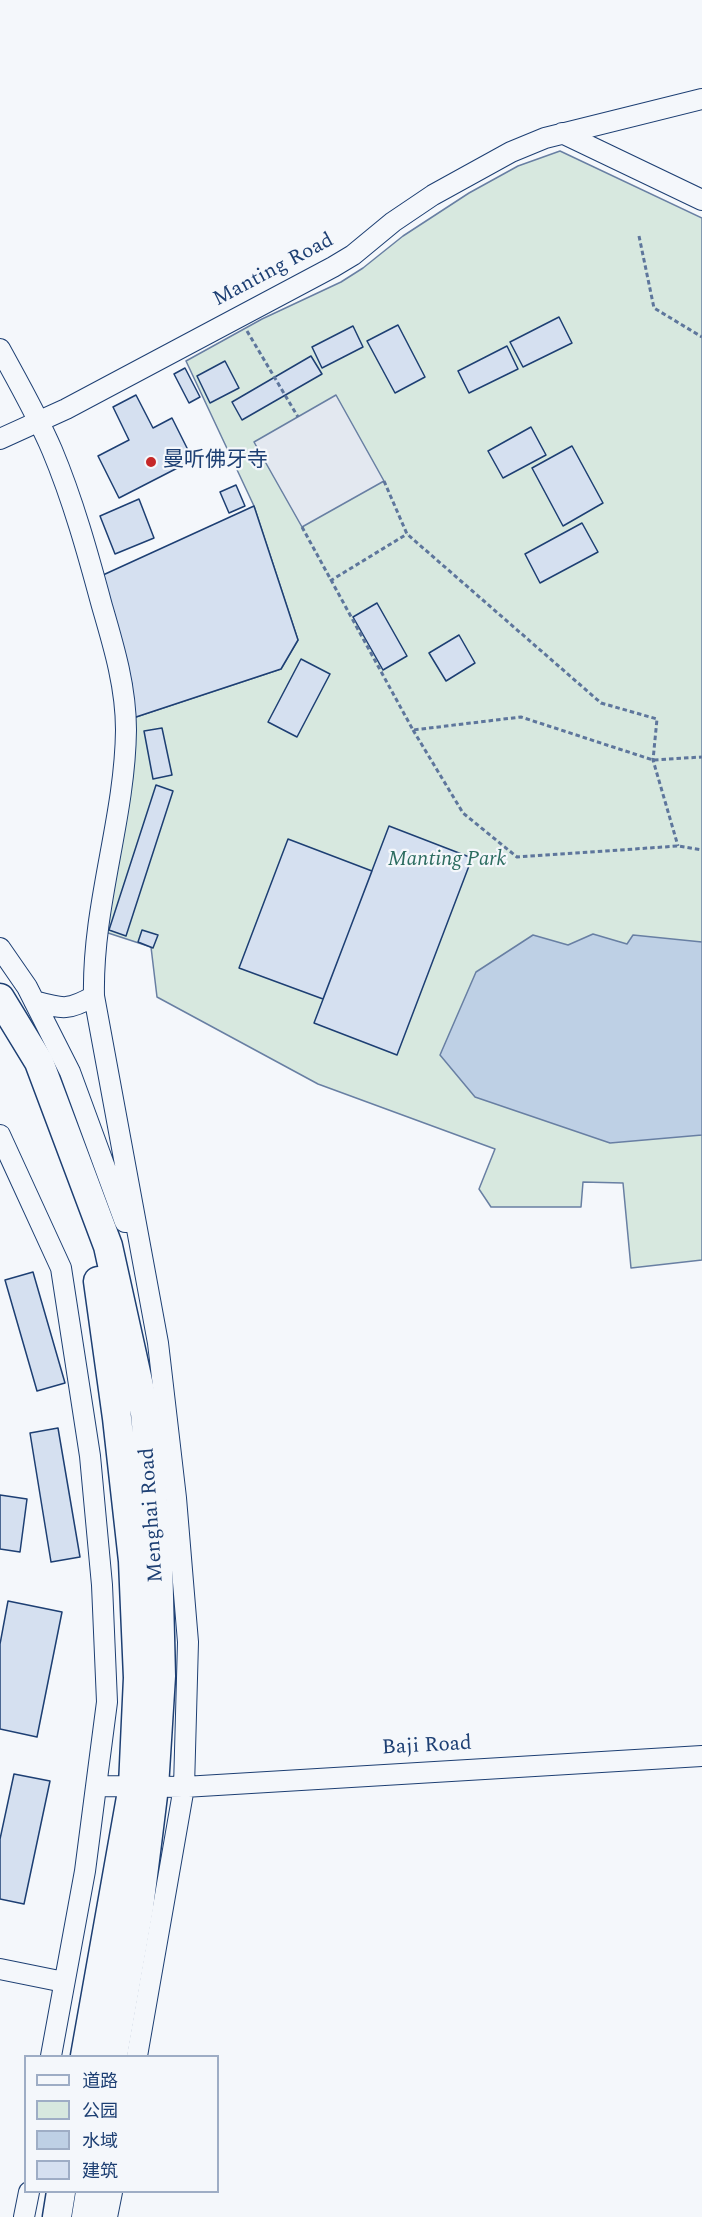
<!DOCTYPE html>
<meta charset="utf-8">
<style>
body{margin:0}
#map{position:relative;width:702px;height:2217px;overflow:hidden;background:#f4f7fb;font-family:Spectral,"Noto Sans SC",serif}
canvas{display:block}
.legend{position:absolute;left:24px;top:2055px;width:195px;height:138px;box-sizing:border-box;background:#f4f7fb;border:2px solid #9eadc5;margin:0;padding:8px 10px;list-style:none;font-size:18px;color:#1d3f73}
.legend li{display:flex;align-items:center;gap:12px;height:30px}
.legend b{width:30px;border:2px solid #9eadc5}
</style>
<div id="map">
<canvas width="702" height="2217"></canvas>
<ul class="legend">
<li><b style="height:8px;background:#f4f7fb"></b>道路</li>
<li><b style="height:16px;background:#d7e8df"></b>公园</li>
<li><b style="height:16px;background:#bed0e5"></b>水域</li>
<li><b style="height:16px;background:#d5e0f0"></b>建筑</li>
</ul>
</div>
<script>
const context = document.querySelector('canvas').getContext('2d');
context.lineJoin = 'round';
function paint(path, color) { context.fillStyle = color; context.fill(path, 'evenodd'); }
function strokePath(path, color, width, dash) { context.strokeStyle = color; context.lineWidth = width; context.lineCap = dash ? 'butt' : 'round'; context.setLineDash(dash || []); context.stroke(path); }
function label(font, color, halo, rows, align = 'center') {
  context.font = font + ' Spectral,"Noto Sans SC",serif'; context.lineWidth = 4.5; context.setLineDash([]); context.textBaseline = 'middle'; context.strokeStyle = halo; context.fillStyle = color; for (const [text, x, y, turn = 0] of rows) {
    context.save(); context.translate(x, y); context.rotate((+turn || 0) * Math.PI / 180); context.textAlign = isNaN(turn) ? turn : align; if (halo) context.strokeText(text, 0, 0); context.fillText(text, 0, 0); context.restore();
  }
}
const green = new Path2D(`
 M560 151 702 218V1260L631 1268 623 1183 583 1182 581 1207H491L479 1189 495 1149 318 1084 157 997 151 947 102 931 133 718 281 669 298 640 254 506 186 361 262 319 341 282 363 268 403 236 469 193 518 166Z`);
const parking = new Path2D(`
 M336 395 384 481 302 527 254 442Z`);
const water = new Path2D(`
 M593 934 627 944 633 935 702 942V1135L610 1143 475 1097 440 1055 476 972 533 935 568 945Z`);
const building = new Path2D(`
 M559 317 572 343 523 367 510 342Z
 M398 325 425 377 395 393 367 341Z
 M353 326 363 347 322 368 312 347Z
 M507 346 518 369 469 393 458 371Z
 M311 356 322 374 242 420 232 402Z
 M225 361 239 388 210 403 197 376Z
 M185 368 200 397 189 403 174 374Z
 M136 395 153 428 172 418 193 460 119 498 98 456 129 440 113 407Z
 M531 427 546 455 503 478 488 451Z
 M572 446 603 503 563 526 532 468Z
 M236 485 245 506 229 513 220 492Z
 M139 499 154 538 115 554 100 516Z
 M254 506 298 640 281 669 133 718 132 685 103 575Z
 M582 523 598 552 540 583 525 554Z
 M377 603 407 656 383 670 353 617Z
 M459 635 475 663 446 681 429 653Z
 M301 659 330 674 297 737 268 722Z
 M162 728 172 775 153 779 144 731Z
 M156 785 173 791 126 936 109 930Z
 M389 826 472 858 397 1055 314 1023Z
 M288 839 372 871 323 999 239 968Z
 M142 930 158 935 153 948 138 942Z
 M33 1272 65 1383 37 1391 5 1280Z
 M58 1428 80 1557 51 1562 30 1433Z
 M0 1495 27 1499 20 1552 0 1549Z
 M8 1601 62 1612 37 1737 0 1729V1644Z
 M14 1774 50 1781 24 1904 0 1899V1839Z`);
const path = new Path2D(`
 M639 236 654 308 702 337
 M247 331 298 417
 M384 481 407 534 601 703 657 719 653 760 678 846
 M302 527 413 730 521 717 653 760 702 757
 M330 581 407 534
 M413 730 463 813 517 857 678 846 702 850`);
const minor = new Path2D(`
 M562 133 702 200
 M0 349C18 382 37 415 52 450 73 500 88 554 102 606 114 647 126 687 126 730 125 819 92 905 94 996L158 1343 176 1498 188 1642 184 1787 137 2056
 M0 439 66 409 333 267 353 255 393 222 433 195 511 152 545 138 702 99
 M0 948 27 987 70 1072 125 1222
 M34 1001C63 1009 68 1011 94 996
 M0 1135 61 1268 90 1456 102 1585 107 1702 85 1871 51 2056
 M97 1786 184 1787 702 1756
 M0 1969 64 1982
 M24 2217 29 2192
 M107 2217 112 2192`);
const highway = new Path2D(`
 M0 998 39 1062 108 1246 145 1413 158 1557 161 1676 154 1787 139 1908 113 2056
 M85 2056 133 1786 138 1678 133 1561 117 1418 98 1281
 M57 2217 61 2192
 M86 2217 90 2192`);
const markers = [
 [151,462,6,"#c62828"]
];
const streetNames = [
 ["Manting Road",274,271,-28],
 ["Menghai Road",153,1515,-94],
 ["Baji Road",427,1747,-3]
];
const poiNames = [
 ["曼听佛牙寺",163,462]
];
const parkNames = [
 ["Manting Park",447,861]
];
paint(green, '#d7e8df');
strokePath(green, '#687fa3', 1.5);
paint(parking, '#e3e8f0');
strokePath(parking, '#687fa3', 1.5);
paint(water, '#bed0e5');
strokePath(water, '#687fa3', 1.5);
paint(building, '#d5e0f0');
strokePath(building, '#1d3f73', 1.5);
strokePath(minor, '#1d3f73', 22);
strokePath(highway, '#1d3f73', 31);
strokePath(path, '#5e769c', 3, [4.5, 3]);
strokePath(minor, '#f4f7fb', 20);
strokePath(highway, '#f4f7fb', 28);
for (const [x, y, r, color] of markers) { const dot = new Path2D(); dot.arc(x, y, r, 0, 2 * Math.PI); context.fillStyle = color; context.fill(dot); strokePath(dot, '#f4f7fb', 2); }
label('21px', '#1d3f73', '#f4f7fb', streetNames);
label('21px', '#1d3f73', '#f4f7fb', poiNames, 'left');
label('italic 21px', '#2c6c60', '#f4f7fb', parkNames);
</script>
